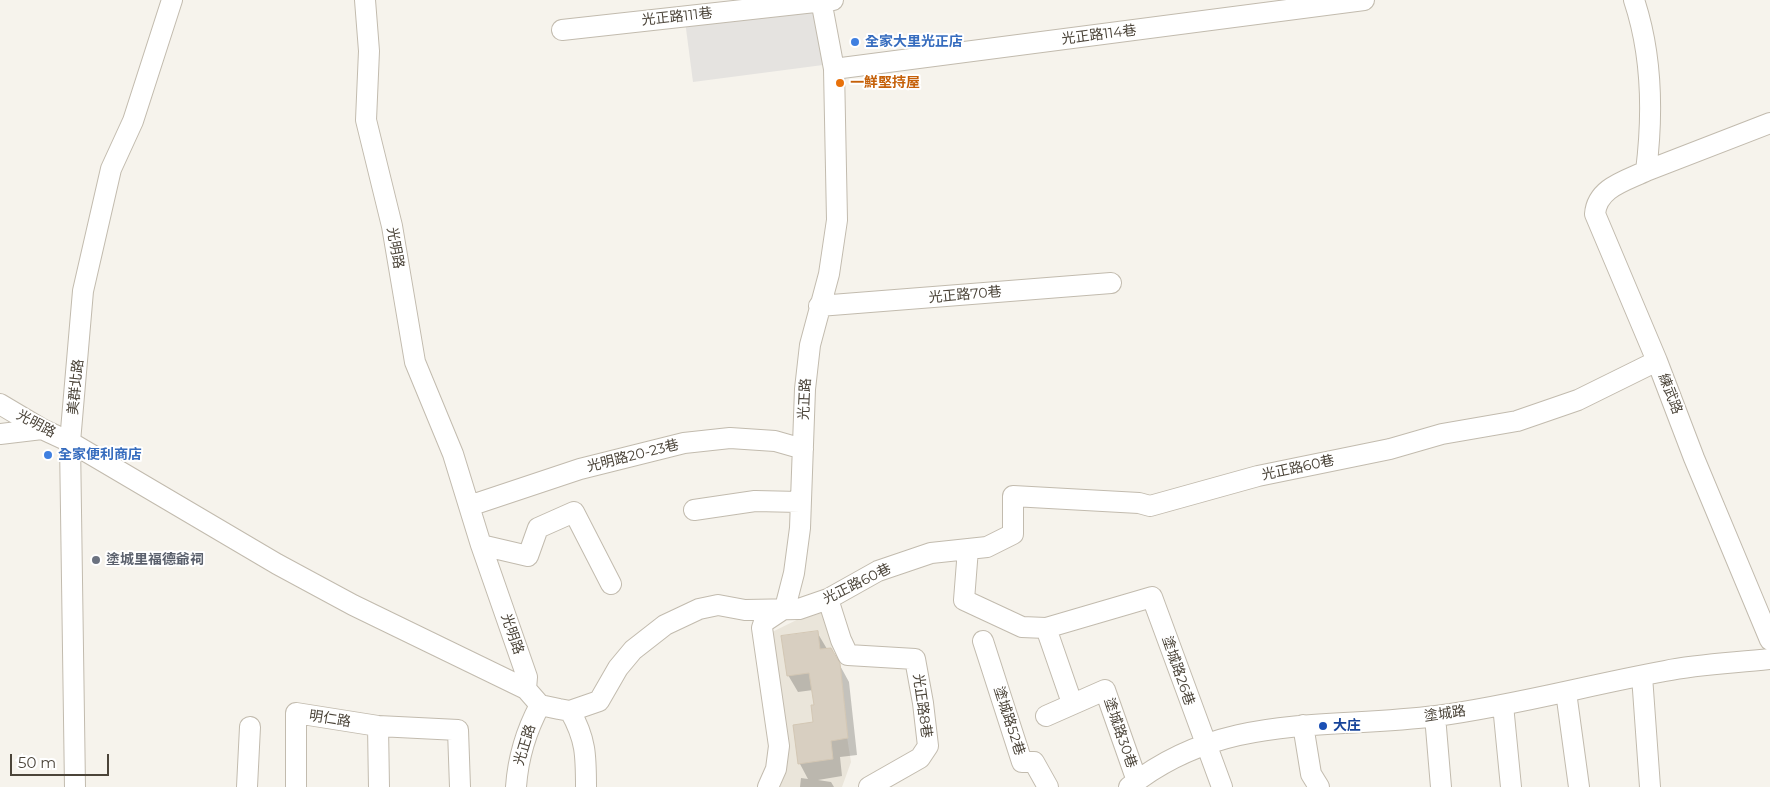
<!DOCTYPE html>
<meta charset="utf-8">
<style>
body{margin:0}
#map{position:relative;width:1770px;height:787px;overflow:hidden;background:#f6f3ec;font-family:Montserrat,sans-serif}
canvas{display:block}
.scale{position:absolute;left:10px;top:754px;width:99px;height:22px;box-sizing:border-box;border:2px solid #4b4439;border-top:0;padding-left:6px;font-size:15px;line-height:18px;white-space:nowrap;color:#4b4439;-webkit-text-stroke:4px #fff;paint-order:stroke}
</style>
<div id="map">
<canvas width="1770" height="787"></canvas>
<div class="scale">50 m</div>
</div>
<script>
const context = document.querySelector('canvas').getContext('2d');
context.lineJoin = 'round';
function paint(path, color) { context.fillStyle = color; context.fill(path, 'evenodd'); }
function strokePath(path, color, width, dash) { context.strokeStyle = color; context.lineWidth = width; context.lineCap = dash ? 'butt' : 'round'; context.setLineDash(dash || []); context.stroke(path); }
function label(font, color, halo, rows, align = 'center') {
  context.font = font + ' Montserrat,"Noto Sans TC",sans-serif'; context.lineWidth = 4; context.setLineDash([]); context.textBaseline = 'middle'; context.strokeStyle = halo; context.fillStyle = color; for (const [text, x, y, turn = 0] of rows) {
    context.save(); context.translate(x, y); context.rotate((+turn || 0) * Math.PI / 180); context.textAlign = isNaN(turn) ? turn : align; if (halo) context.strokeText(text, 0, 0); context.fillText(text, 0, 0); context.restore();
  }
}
const residential = new Path2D(`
 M819 609 827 611 851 762 842 787H780L787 762 768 634Z`);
const parking = new Path2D(`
 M815 4 823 65 693 82 685 21Z`);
const shadow = new Path2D(`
 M817 632 827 649H831L849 682 857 755 840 757 842 776 818 780 831 782 834 787H800L801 778 808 779 800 764 794 726 814 723 815 706 813 690 798 692 788 675Z`);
const building = new Path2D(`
 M818 631 820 649 831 648 840 663 848 738 831 741 833 759 798 764 793 725 813 722 811 705H814L809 673 787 676 781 636Z`);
const minor = new Path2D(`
 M365 0 369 51 366 120 392 226 415 362 453 454 481 545 527 677 526 689
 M1634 0C1652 54 1653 115 1646 171 1625 181 1597 188 1595 214L1657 361 1694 458 1770 640
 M562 30 833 0
 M834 69 1364 0
 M1646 171 1770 123
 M819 306 1111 283
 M0 404 42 429 70 442 277 564 353 605 526 689 540 705 559 709 570 711 599 701 618 668 633 650 665 625 699 609 718 605 745 610 799 609 828 599 878 571 931 553 987 547 1013 534V496L1139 503 1150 506 1258 476 1390 449 1442 434 1517 421 1578 400 1657 361
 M0 434 42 429
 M469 506 580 469 684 443 730 438 775 441 803 449
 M694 510 755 501 800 502
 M481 545 528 556 538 528 574 512 611 584
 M968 549 964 600 1022 627 1046 628 1152 597 1222 787
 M828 599 841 640 848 655 915 659 923 703 928 746 920 758 869 787
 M1046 628 1072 703
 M983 641 1022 762H1034L1048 787
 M1642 676 1650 787
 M1566 692 1579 787
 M1503 705 1511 787
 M570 711C586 739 586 756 586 787
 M1046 716 1105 690 1137 781
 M1435 716 1441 787
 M1303 725 1311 774 1319 787
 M378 726 379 787
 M75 787 70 442 83 291 111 169 133 121 172 0
 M247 787 250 727
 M296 787V713L378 726 458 730 460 787
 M516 787C518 758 526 731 540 705
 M768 787 776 769 779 746 762 628 764 622 785 608 794 573 800 528 805 389 810 345 829 274 837 220 834 69 821 0
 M1129 787C1223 712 1325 730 1436 716 1513 706 1588 685 1665 671 1700 664 1735 663 1770 659`);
const markers = [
 [855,42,5,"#3f7fe0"],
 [840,83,5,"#e8710a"],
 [48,455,5,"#3f7fe0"],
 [96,560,5,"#6b7280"],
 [1323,726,5,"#1a4fb4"]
];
const streetNames = [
 ["光正路111巷",677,17,-6],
 ["光正路114巷",1099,35,-7],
 ["光明路",395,248,80],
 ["光正路70巷",965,295,-5],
 ["美群北路",76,387,-84],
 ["練武路",1670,394,69],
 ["光正路",805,399,-87],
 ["光明路",36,424,28],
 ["光明路20-23巷",633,456,-14],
 ["光正路60巷",1298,468,-12],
 ["光正路60巷",857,584,-26],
 ["光明路",512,634,71],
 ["塗城路26巷",1178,671,71],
 ["光正路8巷",922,706,82],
 ["塗城路",1445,714,-8],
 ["明仁路",330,719,9],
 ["塗城路52巷",1009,721,72],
 ["塗城路30巷",1120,733,71],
 ["光正路",525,745,-73]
];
const shopNames = [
 ["全家大里光正店",865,42],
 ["全家便利商店",58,455]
];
const foodNames = [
 ["一鮮堅持屋",850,83]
];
const worshipNames = [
 ["塗城里福德爺祠",106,560]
];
const transitNames = [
 ["大庄",1333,726]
];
paint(residential, '#eae5da');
paint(parking, '#e5e3e0');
paint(shadow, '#0003');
paint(building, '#d8cfc1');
strokePath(building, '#d3c7b4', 1);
strokePath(minor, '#c2bbae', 22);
strokePath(minor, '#fff', 20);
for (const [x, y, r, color] of markers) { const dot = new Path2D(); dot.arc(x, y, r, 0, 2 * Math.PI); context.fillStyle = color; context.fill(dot); strokePath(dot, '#fff', 2); }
label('14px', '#4b4439', '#fff', streetNames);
label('bold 14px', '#366cbe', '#fff', shopNames, 'left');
label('bold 14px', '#c56008', '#fff', foodNames, 'left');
label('bold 14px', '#5b616d', '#fff', worshipNames, 'left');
label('bold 14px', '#164399', '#fff', transitNames, 'left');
</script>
